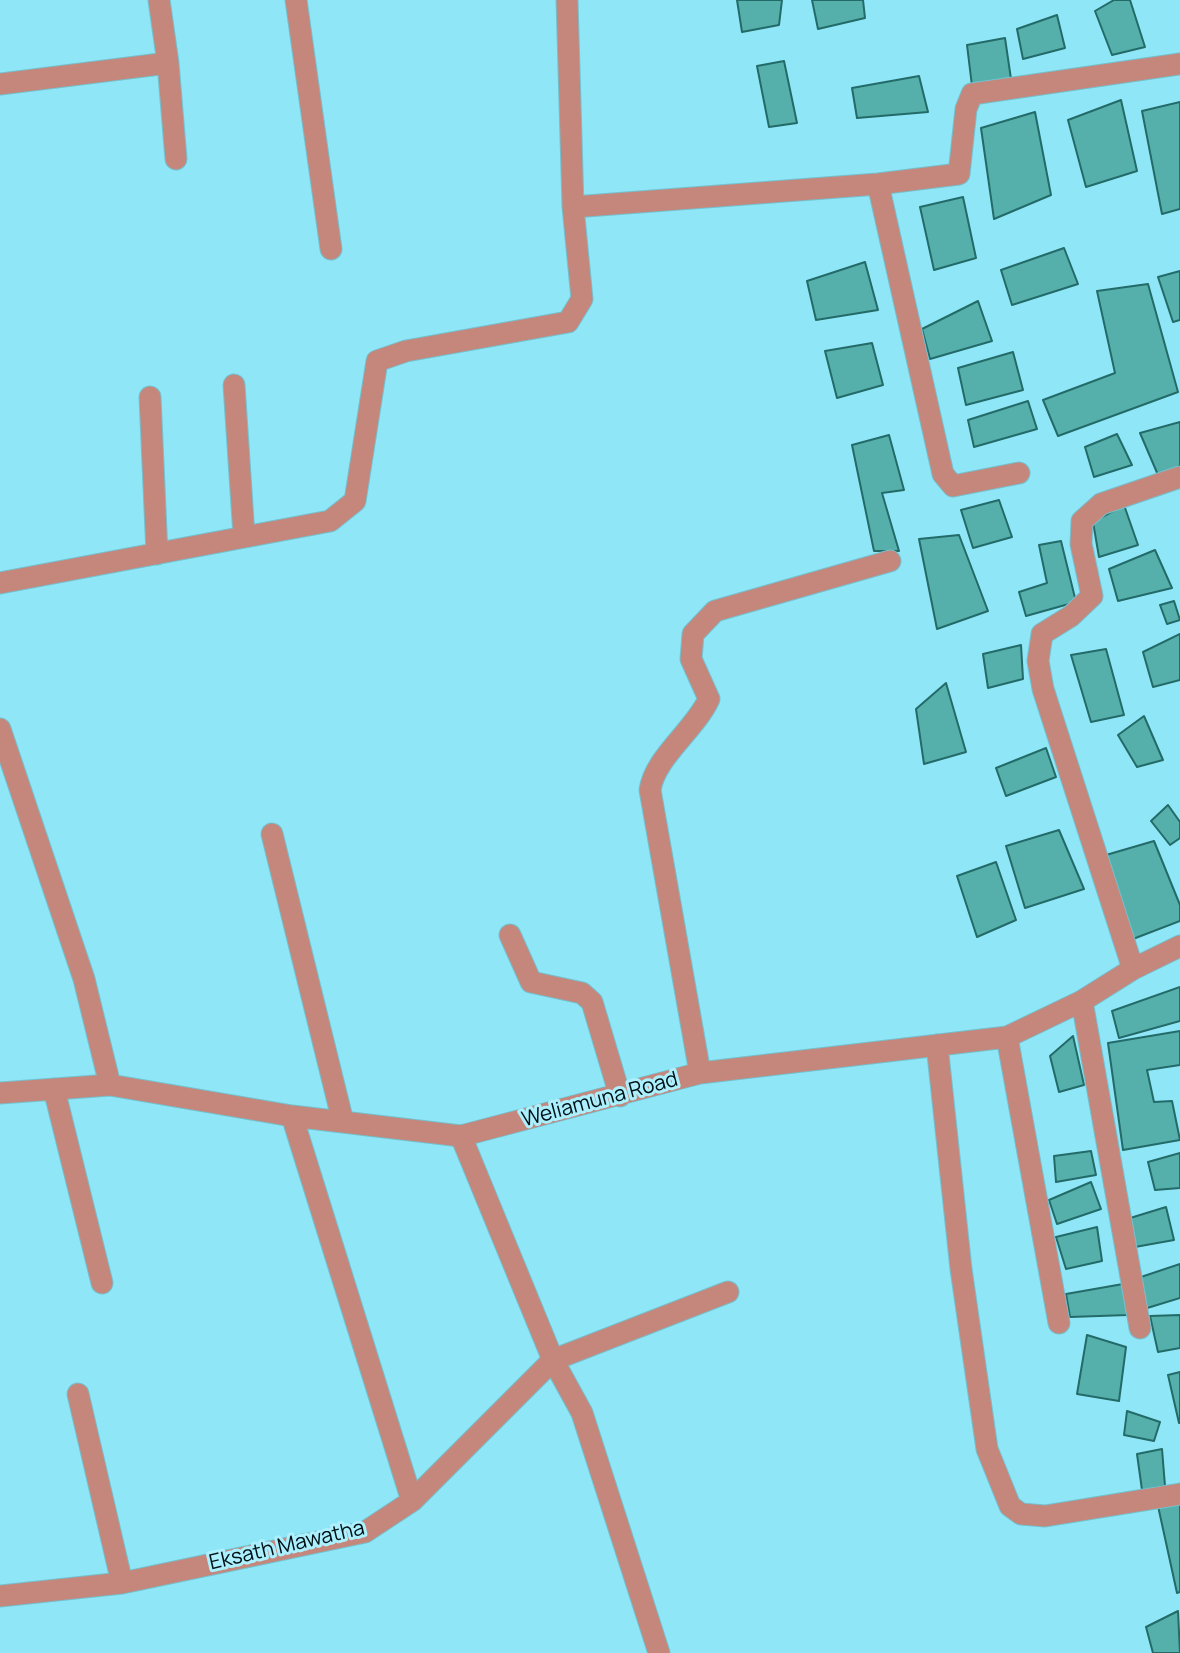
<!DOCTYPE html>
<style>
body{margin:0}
canvas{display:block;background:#8fe6f7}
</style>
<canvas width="1180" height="1653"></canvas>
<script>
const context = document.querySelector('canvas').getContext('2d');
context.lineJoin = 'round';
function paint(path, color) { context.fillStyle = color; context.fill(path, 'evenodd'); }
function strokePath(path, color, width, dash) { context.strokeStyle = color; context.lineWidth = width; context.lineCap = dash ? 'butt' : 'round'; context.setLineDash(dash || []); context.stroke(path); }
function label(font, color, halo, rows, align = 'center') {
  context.font = font + ' Manrope,sans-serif'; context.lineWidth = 6; context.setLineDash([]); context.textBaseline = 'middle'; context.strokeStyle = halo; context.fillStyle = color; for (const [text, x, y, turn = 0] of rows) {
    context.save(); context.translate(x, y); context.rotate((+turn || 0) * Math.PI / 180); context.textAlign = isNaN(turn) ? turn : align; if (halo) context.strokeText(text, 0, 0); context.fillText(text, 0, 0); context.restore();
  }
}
const building = new Path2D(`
 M737 0H782L779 25 742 32Z
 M812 0H863L865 18 818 29Z
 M1114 0H1130L1145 47 1112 55 1095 11Z
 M1057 15 1065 48 1023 59 1017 29Z
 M1005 38 1011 79 972 86 967 45Z
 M784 61 797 123 769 127 757 66Z
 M919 76 928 112 857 118 852 88Z
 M1121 100 1137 171 1086 187 1068 120Z
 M1180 102V209L1162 214 1142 111Z
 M1035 112 1051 195 994 219 981 128Z
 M963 197 976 258 934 270 920 207Z
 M1064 248 1078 284 1012 305 1001 270Z
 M865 262 878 310 816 320 807 281Z
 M1180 271V320L1173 322 1158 277Z
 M1148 284 1178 392 1058 436 1043 400 1115 373 1097 291Z
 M978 301 992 341 930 359 922 329Z
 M872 343 883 385 837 398 825 351Z
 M1013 352 1023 390 966 405 958 368Z
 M1028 401 1037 429 974 447 968 420Z
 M1180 422V466L1158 475 1140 433Z
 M1117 434 1132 465 1094 477 1085 447Z
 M889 435 904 490 882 493 899 551H874L852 445Z
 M999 500 1012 537 973 548 961 510Z
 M1124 505 1138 545 1099 557 1093 522Z
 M959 535 988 611 937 629 919 539Z
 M1061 541 1076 602 1026 616 1019 592 1047 583 1039 545Z
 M1155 550 1172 588 1118 601 1109 569Z
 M1174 601 1180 620 1167 624 1160 605Z
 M1180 634V680L1153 687 1143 652Z
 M1021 645 1023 679 988 688 983 654Z
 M1106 649 1124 715 1091 722 1071 655Z
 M946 683 966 752 924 764 916 709Z
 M1144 716 1163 760 1137 767 1118 735Z
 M1046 748 1056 777 1006 796 996 768Z
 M1168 805 1180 822V838L1170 845 1151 821Z
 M1059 830 1084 889 1025 908 1006 846Z
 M1154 841 1180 905V921L1133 939 1106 855Z
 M996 862 1016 920 977 937 957 876Z
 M1180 987V1021L1119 1038 1112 1011Z
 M1180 1031V1065L1147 1070 1154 1102 1172 1101 1180 1140 1123 1150 1108 1043Z
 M1073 1036 1084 1085 1059 1092 1050 1056Z
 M1091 1151 1096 1175 1056 1182 1054 1156Z
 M1180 1153V1188L1155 1190 1148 1162Z
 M1091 1182 1101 1209 1057 1224 1049 1200Z
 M1166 1207 1174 1240 1135 1247 1127 1219Z
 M1097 1227 1102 1261 1066 1269 1056 1237Z
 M1180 1264V1298L1144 1309 1138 1278Z
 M1123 1284 1128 1315 1070 1317 1066 1294Z
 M1180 1315V1348L1158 1352 1150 1316Z
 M1087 1335 1126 1347 1119 1401 1077 1394Z
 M1180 1372V1423H1179L1168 1375Z
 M1127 1411 1160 1422 1154 1441 1124 1435Z
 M1162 1449 1165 1486 1142 1490 1137 1454Z
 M1180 1504V1592L1177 1593 1158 1506Z
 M1178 1611 1180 1653H1153L1146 1627Z`);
const minor = new Path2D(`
 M159 0 168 63 176 159
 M296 0 331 249
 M567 0 573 207
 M0 84 168 63
 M878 184 943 474 953 486 1019 473
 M234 385 244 536
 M150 397 157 554
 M0 583 330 521 355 501 377 361 406 351 568 322 582 299 573 207 878 184 959 174 966 109 972 94 1180 64
 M0 729 84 979 110 1085
 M272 834 343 1122
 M510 935 531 982 582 993 592 1002 620 1096
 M1133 969 1043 689 1038 661 1042 634 1071 616 1092 596 1081 544 1082 521 1101 504 1180 477
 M1082 1001 1140 1328
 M1007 1037 1059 1323
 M937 1045 961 1269 987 1449 1010 1506 1021 1514 1045 1516 1180 1494
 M700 1073 650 790C655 757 694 731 709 699L691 659 693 634 715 611 890 561
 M54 1089 102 1283
 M0 1093 110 1085 292 1116 461 1136 700 1073 1007 1037 1082 1001 1133 969 1180 946
 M292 1116 412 1501
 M461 1136 553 1360 582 1413 659 1653
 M78 1394 122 1583
 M0 1596 122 1583 365 1532 412 1501 553 1360 728 1292`);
const streetNames = [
 ["Weliamuna Road",600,1100,-15],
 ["Eksath Mawatha",287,1546,-13]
];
paint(building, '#55b0ac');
strokePath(building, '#236b68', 2);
strokePath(minor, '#75c0ce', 23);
strokePath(minor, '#c5877b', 21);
label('21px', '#001116', '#acf0fe', streetNames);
</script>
